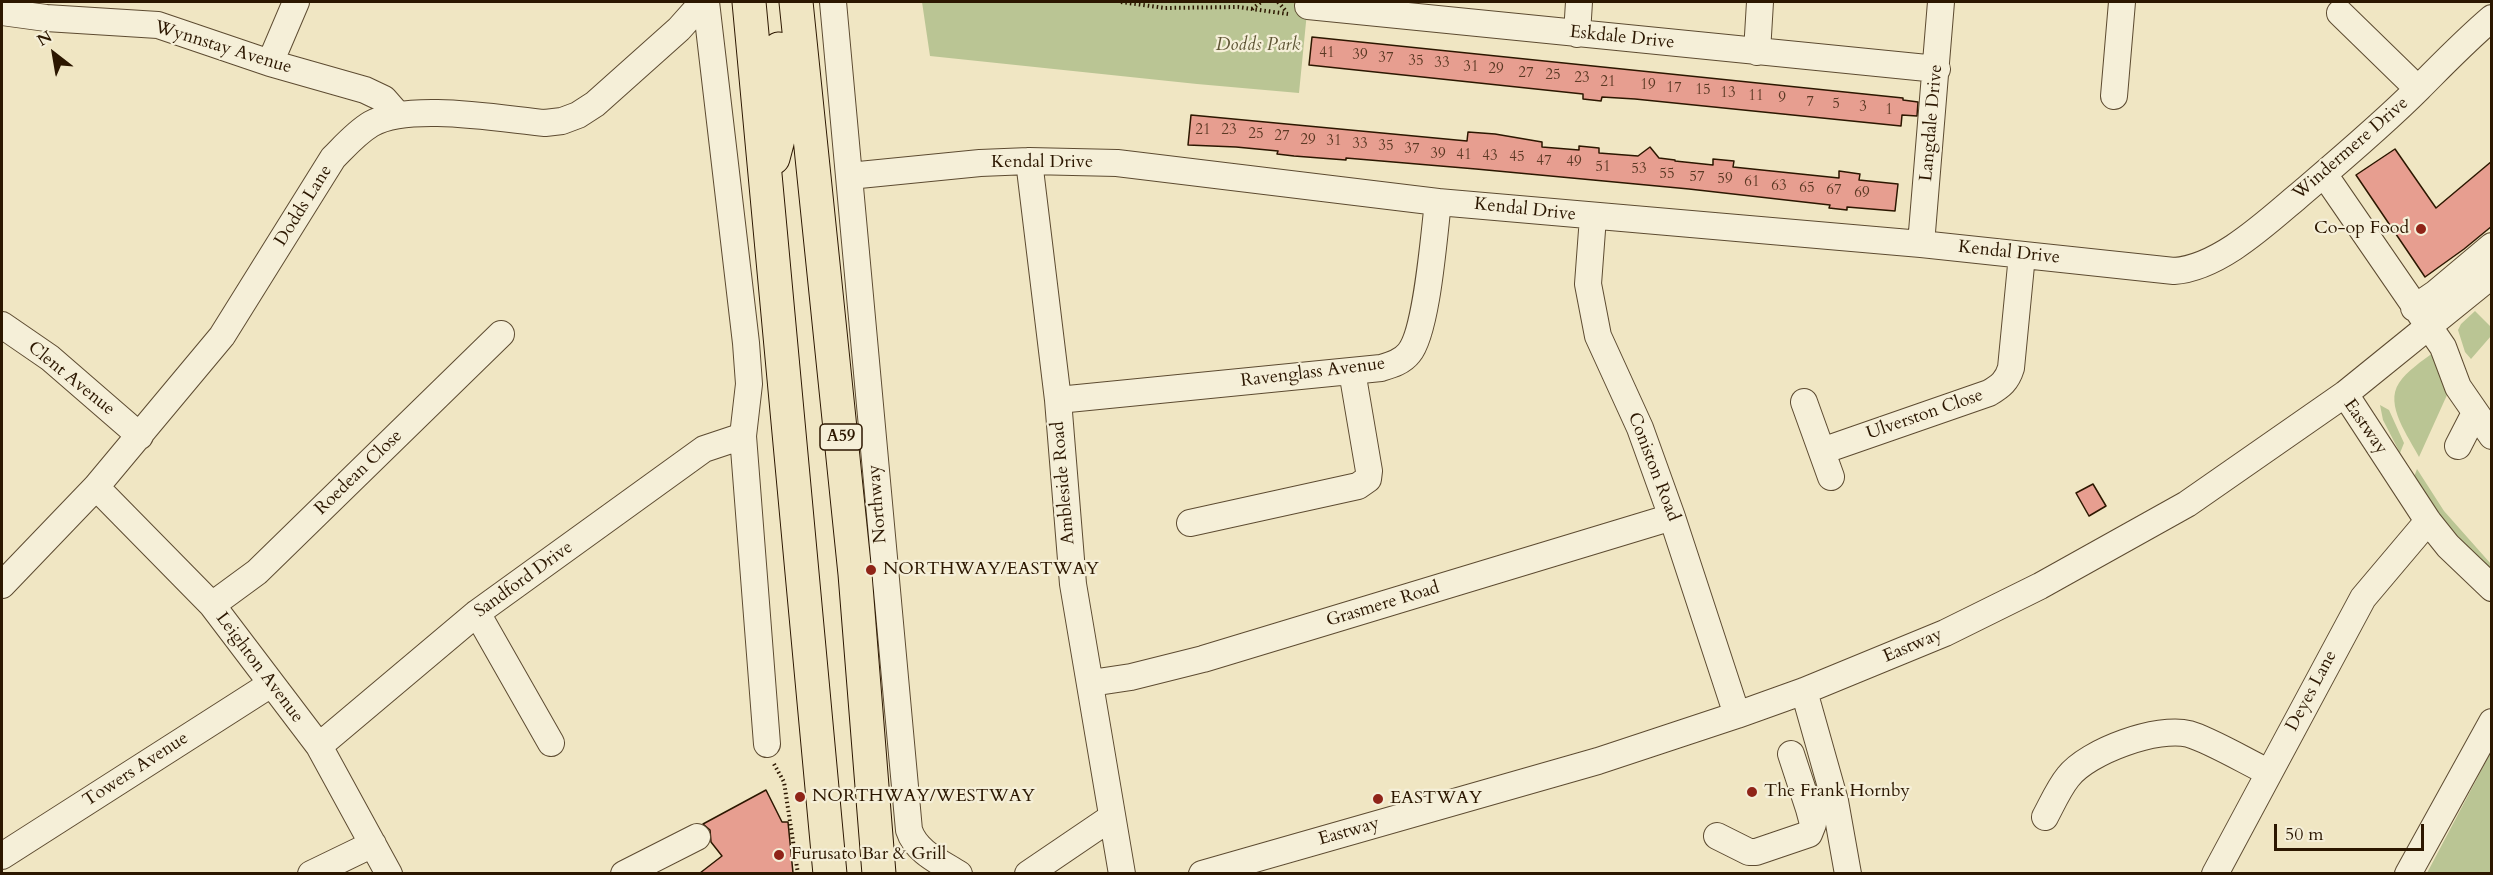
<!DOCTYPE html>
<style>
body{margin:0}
#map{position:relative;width:2493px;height:875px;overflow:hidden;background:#f0e6c3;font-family:Cardo,serif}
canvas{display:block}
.frame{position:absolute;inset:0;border:3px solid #2c1700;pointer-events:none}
.north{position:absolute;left:24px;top:24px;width:60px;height:60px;-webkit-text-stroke:4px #f5efd8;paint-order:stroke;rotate:329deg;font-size:16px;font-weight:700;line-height:24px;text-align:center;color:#2c1700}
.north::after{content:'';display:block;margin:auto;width:21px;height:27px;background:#2c1700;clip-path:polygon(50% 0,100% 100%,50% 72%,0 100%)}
.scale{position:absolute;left:2274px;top:824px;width:150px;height:27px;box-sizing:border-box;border:3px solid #2c1700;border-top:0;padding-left:8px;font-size:18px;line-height:21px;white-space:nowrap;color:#2c1700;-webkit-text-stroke:4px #f5efd8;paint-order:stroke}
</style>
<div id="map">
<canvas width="2493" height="875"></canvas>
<div class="frame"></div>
<div class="north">N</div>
<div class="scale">50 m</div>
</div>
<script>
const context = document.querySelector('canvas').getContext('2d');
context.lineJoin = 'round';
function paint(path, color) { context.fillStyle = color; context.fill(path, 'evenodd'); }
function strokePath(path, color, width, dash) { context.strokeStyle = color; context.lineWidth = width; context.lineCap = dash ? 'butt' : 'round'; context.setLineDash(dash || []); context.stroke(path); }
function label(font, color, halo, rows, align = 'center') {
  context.font = font + ' Cardo,serif'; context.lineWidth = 4.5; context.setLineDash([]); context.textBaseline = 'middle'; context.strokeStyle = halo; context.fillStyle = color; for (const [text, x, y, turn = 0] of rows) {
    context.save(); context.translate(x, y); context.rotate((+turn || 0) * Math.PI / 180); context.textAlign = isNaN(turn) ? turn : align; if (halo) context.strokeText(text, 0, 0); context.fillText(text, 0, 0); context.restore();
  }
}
const green = new Path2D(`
 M922 2H1308L1299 93 1197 84 930 56Z
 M2475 311 2491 327V336L2471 359 2465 352 2458 330 2461 324Z
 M2434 352 2439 359 2447 395 2419 457C2409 437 2384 405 2399 383 2407 371 2422 361 2434 352Z
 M2380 405 2389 410 2404 443 2400 453 2383 420Z
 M2417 469 2444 511 2491 564V573C2461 544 2436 512 2414 477Z
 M2491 752V873H2427Z`);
const building = new Path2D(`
 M1312 37 1903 98V100L1918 102 1917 116 1902 115 1901 126 1635 99 1602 97 1601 101 1583 99V94L1309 65Z
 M1191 115 1467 141 1468 132 1495 134 1542 142V147L1579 150V146L1599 148V153L1638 156 1650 147 1659 158 1675 160V161L1713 165V159L1734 161 1733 167 1839 178V171L1860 174 1859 180 1898 184 1895 211 1847 207V210L1829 208 1830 205 1689 189 1476 169 1346 158V160L1294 156 1277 154 1278 151 1236 147 1188 145Z
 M2395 149 2436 208 2492 161V226L2464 249 2425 277 2356 175Z
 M2093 484 2106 506 2089 516 2076 493Z
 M766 790 782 822H788L793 873H700L722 856 711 842 710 830 703 824Z`);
const path = new Path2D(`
 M1121 2 1165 8 1238 7 1288 14
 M1278 2 1286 11
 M1252 9 1261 2
 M774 764 784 782 798 874`);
const minor = new Path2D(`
 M706 2 746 343 749 384 743 436 767 744
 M833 2 909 830C916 852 940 862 959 874
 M1308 6 1937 69
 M2 12 46 18 158 25 270 63 365 90 384 99 398 115
 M2340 13 2418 89
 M1577 34 1579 2
 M1757 52 1760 2
 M270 63 296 2
 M2114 96 2122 2
 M1029 161 1058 400 1073 584 1122 874
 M2324 174 2443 347 2458 387 2492 436
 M849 176 980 163 1029 161 1117 163 1438 202 1921 244 2174 271C2218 268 2264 225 2297 197 2338 162 2381 126 2419 88 2443 64 2466 40 2492 18
 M1593 217 1588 284 1598 336 1640 428 1672 517 1737 715
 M1921 244 1941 2
 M2414 308 2436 293 2492 246
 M2 325 50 358 140 436
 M2345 394 2428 521 2448 546 2492 588
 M1058 400 1381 368C1391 365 1402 362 1409 353 1427 332 1434 234 1438 202
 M1804 402 1831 477
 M2458 446 2475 413
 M1822 451 1989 393C2001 386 2007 381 2011 368L2022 255
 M96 487 212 605 319 746 389 874
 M1190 523 1358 486 1368 479 1369 471 1352 371
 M2 585 96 487 222 336 333 158C345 146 356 133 371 124 409 102 501 119 545 123L562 121 578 115 595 104 679 29 703 2
 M212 605 257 572 501 334
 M477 613 551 743
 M1091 683 1131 677 1203 659 1672 517
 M1804 691 1835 801 1848 874
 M319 746 477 613 704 449 743 436
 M1791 754 1809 809 1824 805
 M2045 817C2052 804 2059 788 2068 777 2088 751 2158 726 2189 734 2210 740 2247 762 2268 772
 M1717 836 1749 852H1756L1809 834 1813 824 1809 809
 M2 856 271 684
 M311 874 373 844
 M624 874 697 837
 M1028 874 1112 817
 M1202 874 1598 761 1737 715 1804 691 1945 633 2040 586 2187 504 2345 394 2492 275
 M2215 874 2363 598 2428 521
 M2408 874 2492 722`);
const highway = new Path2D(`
 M749 2 830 874
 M796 2 855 574 879 874
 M773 158 782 124 783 108 779 49`);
const markers = [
 [2421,229,6,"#8f2418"],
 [871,570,6,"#8f2418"],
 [1752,792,6,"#8f2418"],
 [800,797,6,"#8f2418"],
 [1378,799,6,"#8f2418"],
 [779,855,6,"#8f2418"]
];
const numberNames = [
 ["41",1327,54],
 ["39",1360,56],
 ["37",1386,59],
 ["35",1416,62],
 ["33",1442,64],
 ["31",1471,68],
 ["29",1496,70],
 ["27",1526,74],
 ["25",1553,76],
 ["23",1582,79],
 ["21",1608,83],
 ["19",1648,86],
 ["17",1674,89],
 ["15",1703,91],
 ["13",1728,94],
 ["11",1756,97],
 ["9",1782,99],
 ["7",1810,103],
 ["5",1836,105],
 ["3",1863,108],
 ["1",1889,111],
 ["21",1203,131],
 ["23",1229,131],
 ["25",1256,135],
 ["27",1282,137],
 ["29",1308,141],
 ["31",1334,142],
 ["33",1360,145],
 ["35",1386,147],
 ["37",1412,150],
 ["39",1438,155],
 ["41",1464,156],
 ["43",1490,157],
 ["45",1517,158],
 ["47",1544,162],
 ["49",1574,163],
 ["51",1603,168],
 ["53",1639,170],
 ["55",1667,175],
 ["57",1697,178],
 ["59",1725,180],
 ["61",1752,183],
 ["63",1779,187],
 ["65",1807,189],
 ["67",1834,191],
 ["69",1862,194]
];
const shields = [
 [841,437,42]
];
const shieldNames = [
 ["A59",841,437]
];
const streetNames = [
 ["Eskdale Drive",1622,38,6],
 ["Wynnstay Avenue",223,48,17],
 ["Langdale Drive",1932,123,-85],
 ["Windermere Drive",2351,149,-41],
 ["Kendal Drive",1042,163],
 ["Dodds Lane",304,206,-58],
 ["Kendal Drive",1525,210,6],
 ["Kendal Drive",2009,253,6],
 ["Ravenglass Avenue",1313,373,-7],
 ["Clent Avenue",71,379,39],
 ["Ulverston Close",1925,415,-19],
 ["Eastway",2365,427,55],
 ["Coniston Road",1653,467,69],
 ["Roedean Close",359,473,-44],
 ["Ambleside Road",1064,483,-95],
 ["Northway",878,504,-95],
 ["Sandford Drive",524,580,-36],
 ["Grasmere Road",1383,605,-17],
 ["Eastway",1913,646,-23],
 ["Leighton Avenue",259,668,53],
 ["Deyes Lane",2312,691,-62],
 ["Towers Avenue",136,770,-33],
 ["Eastway",1349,832,-16]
];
const parkNames = [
 ["Dodds Park",1258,46]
];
const poiNames = [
 ["Co-op Food",2409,229,"right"],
 ["NORTHWAY/EASTWAY",883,570],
 ["The Frank Hornby",1764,792],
 ["NORTHWAY/WESTWAY",812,797],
 ["EASTWAY",1390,799],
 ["Furusato Bar & Grill",791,855]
];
paint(green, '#bac594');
paint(building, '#e79e90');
strokePath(building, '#2c1700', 1.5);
strokePath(minor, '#5d4b31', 28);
strokePath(highway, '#2c1700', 35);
strokePath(path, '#2c1700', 4, [1.5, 3]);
strokePath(minor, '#f5efd8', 26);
strokePath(highway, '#f0e6c3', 33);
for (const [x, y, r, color] of markers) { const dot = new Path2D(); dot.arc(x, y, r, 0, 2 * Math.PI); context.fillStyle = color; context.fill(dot); strokePath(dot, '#f5efd8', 2); }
label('15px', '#5b3924', null, numberNames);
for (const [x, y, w] of shields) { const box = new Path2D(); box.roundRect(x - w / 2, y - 13, w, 26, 4.5); context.fillStyle = '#f5efd8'; context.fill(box); strokePath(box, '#2c1700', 1.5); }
label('bold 16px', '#2c1700', null, shieldNames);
label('18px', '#2c1700', '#f5efd8', streetNames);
label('italic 18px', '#5e5434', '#f5efd8', parkNames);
label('18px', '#2c1700', '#f5efd8', poiNames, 'left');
</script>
